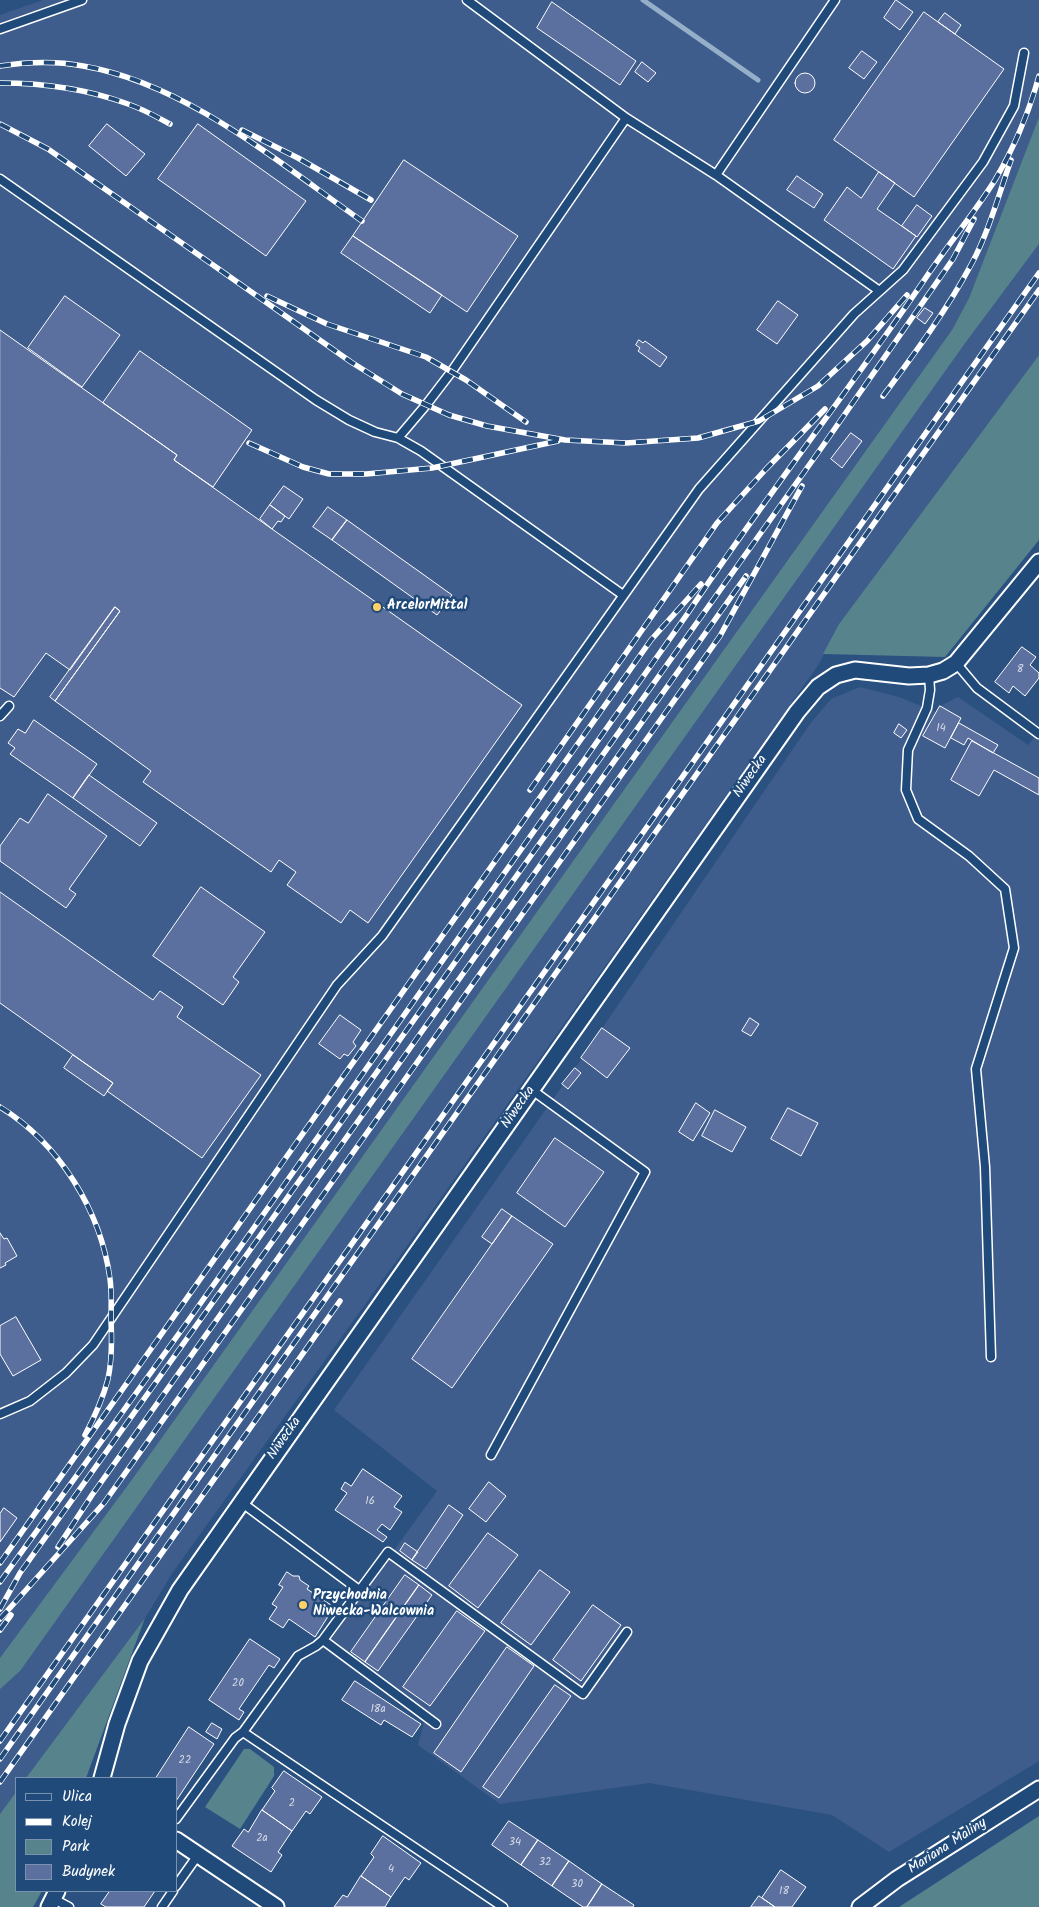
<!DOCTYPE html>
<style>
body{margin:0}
#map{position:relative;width:1039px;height:1907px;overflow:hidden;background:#2b5181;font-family:Kalam,sans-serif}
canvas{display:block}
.legend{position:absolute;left:15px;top:1777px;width:162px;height:115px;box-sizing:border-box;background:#1f4a7a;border:1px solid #7992af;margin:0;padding:6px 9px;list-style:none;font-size:15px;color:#fff}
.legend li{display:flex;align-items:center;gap:10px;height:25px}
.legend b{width:25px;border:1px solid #7992af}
</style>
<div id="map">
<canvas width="1039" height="1907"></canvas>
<ul class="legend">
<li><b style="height:6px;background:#1f4a7a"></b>Ulica</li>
<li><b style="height:6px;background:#fff"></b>Kolej</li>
<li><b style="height:14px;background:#56838c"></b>Park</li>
<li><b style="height:14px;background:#5c709f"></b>Budynek</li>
</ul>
</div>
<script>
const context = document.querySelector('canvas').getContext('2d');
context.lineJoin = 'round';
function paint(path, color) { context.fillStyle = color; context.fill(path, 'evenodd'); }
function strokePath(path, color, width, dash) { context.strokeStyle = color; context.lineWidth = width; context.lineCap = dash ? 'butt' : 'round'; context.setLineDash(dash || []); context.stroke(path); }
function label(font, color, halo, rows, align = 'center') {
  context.font = font + ' Kalam,sans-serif'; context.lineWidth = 5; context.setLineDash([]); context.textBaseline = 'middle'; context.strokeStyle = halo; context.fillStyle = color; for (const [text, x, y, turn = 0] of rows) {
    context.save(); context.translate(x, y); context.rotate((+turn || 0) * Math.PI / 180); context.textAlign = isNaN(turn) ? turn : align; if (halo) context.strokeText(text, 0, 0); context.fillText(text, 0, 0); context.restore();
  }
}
const built = new Path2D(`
 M43 0H1039V117L969 298 952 330 963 346 1039 244V355L839 624 819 664 397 1260 173 1572 145 1618 26 1778H16V1792L0 1814V15Z
 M860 687 899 697 936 712 940 706 958 697 1028 745 1039 731V1761L889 1852 832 1815 649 1783 500 1804 418 1745 424 1722 323 1648 437 1491 334 1410 575 1068 810 724 831 699Z`);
const green = new Path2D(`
 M1039 117V244L963 346 20 1671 0 1689V1658L131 1481 952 330 969 298Z
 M1039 355V540L945 657 823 654 839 624Z
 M145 1618 86 1778H26Z
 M244 1749H250L274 1767V1776L240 1829 205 1807Z
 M16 1792V1891H42L33 1907H0V1814Z
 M1039 1816V1907H899Z`);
const stream = new Path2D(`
 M643 0 758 80`);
const building = new Path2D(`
 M896 0 913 12 900 30 884 18Z
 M552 2 636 61 620 85 537 28Z
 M924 12 1004 69 914 197 834 140Z
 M945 13 961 25 955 34 938 22Z
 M862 51 877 62 864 79 849 68Z
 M642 62 656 73 648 82 635 72Z
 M795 83a10 10 0 1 1 20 0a10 10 0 1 1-20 0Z
 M107 124 145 154 126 176 89 146Z
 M198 124 306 201 266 256 158 179Z
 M404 160 518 236 467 312 353 236Z
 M879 172 895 183 877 209 916 236 893 269 824 220 847 187 861 198Z
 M797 176 823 194 814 208 787 190Z
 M917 205 932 216 917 237 902 226Z
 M353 236 442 295 430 313 341 253Z
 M65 296 120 335 82 387 28 348Z
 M778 301 798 315 777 344 757 330Z
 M925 308 933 313 925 324 917 318Z
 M0 330 177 455 174 460 522 705 368 923 350 910 341 923 287 885 296 872 279 860 271 872 143 782 151 771 55 701 120 611 115 607 70 670 46 653 14 697 0 688Z
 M639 340 643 343 645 341 667 357 660 367 638 351 640 348 636 345Z
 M140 351 252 430 213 487 174 460 177 455 103 403Z
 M851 433 862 441 842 468 831 459Z
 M284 486 303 499 289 519 270 505Z
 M270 505 285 516 281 522 278 521 272 529 260 519Z
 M328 507 347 520 332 540 313 527Z
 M347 520 452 595 437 615 332 540Z
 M115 607 120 611 55 701 50 697Z
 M1022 647 1036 657 1030 665 1039 673V678L1025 696 1013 686 1009 693 995 682Z
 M940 706 961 718 945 748 923 736Z
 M34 720 97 764 73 798 10 754 15 748 8 743 18 729 25 733Z
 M959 723 998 745 993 753 968 738 964 745 951 738Z
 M899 724 907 730 901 738 894 733Z
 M972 741 1039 778V795L994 770 979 796 951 780Z
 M89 775 157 823 140 846 73 798Z
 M48 794 107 836 69 889 76 894 66 908 0 861V846L20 818 28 823Z
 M201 887 265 932 233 977 239 982 223 1005 153 956Z
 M0 892 153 1000 160 991 183 1007 177 1017 261 1075 202 1158 107 1091 113 1083 0 1003Z
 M340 1015 361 1030 353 1042 356 1046 348 1056 344 1054 340 1059 319 1044Z
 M750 1018 759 1024 751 1036 742 1031Z
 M602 1028 630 1048 607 1078 581 1058Z
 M73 1055 113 1083 104 1096 64 1068Z
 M575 1068 581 1073 568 1089 562 1084Z
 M696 1103 710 1113 693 1141 679 1132Z
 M788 1108 818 1123 801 1156 771 1139Z
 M715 1110 746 1127 732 1152 702 1136Z
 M555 1138 604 1172 565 1227 517 1193Z
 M502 1209 512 1216 492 1244 482 1237Z
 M512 1216 553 1244 452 1388 412 1359Z
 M0 1233 4 1239 7 1238 17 1256 5 1263 6 1265 0 1268Z
 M16 1317 41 1360 13 1376 0 1354V1326Z
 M363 1469 402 1496 394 1507 402 1512 390 1530 382 1524 377 1530 387 1537 383 1542 335 1510 347 1493 341 1489 345 1482 351 1486Z
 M489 1482 506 1496 486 1522 469 1509Z
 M449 1505 463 1515 426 1569 412 1560Z
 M4 1508 17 1518 0 1542V1514Z
 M488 1533 518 1555 478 1608 449 1586Z
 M405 1543 418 1552 412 1560 400 1551Z
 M540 1570 570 1592 531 1645 501 1623Z
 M287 1572 293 1576H299L300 1580 309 1586 307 1589 334 1607 315 1637 289 1619 283 1628 269 1619 277 1607 272 1604 283 1587 279 1585Z
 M405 1575 419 1585 365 1662 351 1652Z
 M419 1585 432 1595 378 1671 365 1662Z
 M593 1605 621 1625 581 1681 553 1660Z
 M457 1611 485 1631 430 1706 403 1687Z
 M250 1639 280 1659 274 1668 269 1665 239 1709 244 1712 239 1720 209 1700Z
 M507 1647 534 1666 461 1772 434 1753Z
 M355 1681 421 1724 412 1737 384 1720 381 1725 342 1700Z
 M555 1685 571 1696 499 1798 483 1787Z
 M212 1723 222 1729 217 1739 206 1732Z
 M189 1727 214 1744 176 1801V1778H156Z
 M284 1771 322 1797 310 1814 306 1811 292 1831 262 1810 275 1791 272 1788Z
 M262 1810 292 1831 278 1852 282 1855 271 1872 232 1846 244 1829 248 1832Z
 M509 1821 538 1840 521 1865 492 1845Z
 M383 1836 421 1863 409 1880 405 1877 391 1897 361 1876 374 1857 371 1854Z
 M538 1840 569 1861 552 1886 521 1865Z
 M569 1861 602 1884 587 1907H583L552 1886Z
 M781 1870 806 1887 792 1907H775L762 1898Z
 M361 1876 391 1897 385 1907H334L343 1895 347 1897Z
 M602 1884 634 1905 633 1907H587Z
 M110 1891H155L144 1907H106L101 1904Z
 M759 1896 762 1898 775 1907H751Z`);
const service = new Path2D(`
 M467 0 626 118 716 175 878 290
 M0 29 82 0
 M716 175 835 0
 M0 179 316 400 349 420 375 432 398 438 421 451 623 595
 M398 438 426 405 452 371 626 118
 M956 663 977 688 1039 734
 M929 675 930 690 927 708 908 750 906 790 918 819 969 856 1005 889 1014 948 976 1069 985 1167 991 1357
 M0 716 9 706
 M0 1414 30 1401 66 1373 93 1345 337 985 382 936 699 489 854 314 903 270 983 162 1014 106 1024 53
 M491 1455 645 1172 532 1090
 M241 1502 359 1590
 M323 1640 436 1724
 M243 1732 503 1907
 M176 1819 235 1738 243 1732 298 1656 316 1646 323 1640 388 1552 583 1694 627 1632
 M176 1886 198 1855
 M54 1899 69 1907
 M162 1907 173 1891`);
const minor = new Path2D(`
 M102 1778 117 1724 140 1661 180 1590 797 712 818 687 836 675 855 670 909 676 929 675 943 671 956 663 1039 562
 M176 1840 276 1907
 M49 1907 57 1891
 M860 1907 897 1879 1039 1789`);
const rail = new Path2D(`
 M0 66C27 62 56 61 83 66 185 83 279 163 362 221
 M0 83C44 83 87 89 128 104 143 109 157 117 170 124
 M0 124 48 149 351 362 402 394 449 415 487 426 565 440 626 443 698 438 759 421 818 386 867 341 907 295
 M242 130 298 158 371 200
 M267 296 327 324 426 357 466 380 526 422
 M883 396C915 353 947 310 972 263 989 231 999 194 1011 160
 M249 443 303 467 329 474H366L432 468 558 441
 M530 790 717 523 766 469 825 409
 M0 1107C59 1143 101 1211 110 1279 112 1293 111 1308 111 1321 112 1340 112 1360 108 1379 103 1398 94 1418 85 1435
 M58 1547 92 1495 746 576
 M0 1563 651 640 701 584
 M0 1582 188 1321 688 613C765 497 851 388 929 273 950 242 975 212 995 180 1014 148 1029 112 1039 76
 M0 1609 20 1573 822 447 953 259 974 219
 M0 1619 104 1503 720 636 802 486
 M0 1630 11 1615
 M0 1741 1039 273
 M0 1759 1039 290
 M0 1782 340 1301`);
const markers = [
 [377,607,5,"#ffd166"],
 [303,1605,5,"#ffd166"]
];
const numberNames = [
 ["8",1020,670],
 ["14",941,729],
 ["16",370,1502],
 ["20",238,1684],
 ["18a",378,1710],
 ["22",185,1761],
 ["2",292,1804],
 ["2a",262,1839],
 ["34",515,1843],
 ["32",545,1863],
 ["4",391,1870],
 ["30",577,1885],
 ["18",784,1892]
];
const poiNames = [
 ["ArcelorMittal",387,607],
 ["Przychodnia",313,1597],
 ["Niwecka-Walcownia",313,1613]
];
const streetNames = [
 ["Niwecka",751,777,-55],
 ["Niwecka",519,1108,-55],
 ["Niwecka",285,1439,-55],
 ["Mariana Maliny",948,1847,-33]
];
paint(built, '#3e5d8c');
paint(green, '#56838c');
strokePath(stream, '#96afc9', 5);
paint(building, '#5c709f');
strokePath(building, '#fff', 1);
strokePath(service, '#fff', 11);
strokePath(minor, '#fff', 19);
strokePath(service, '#1f4a7a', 8);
strokePath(minor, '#1f4a7a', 15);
strokePath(rail, '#fff', 5.5);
strokePath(rail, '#1f4a7a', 4, [11]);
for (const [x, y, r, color] of markers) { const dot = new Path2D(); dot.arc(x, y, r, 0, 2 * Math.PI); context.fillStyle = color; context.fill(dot); strokePath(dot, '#1f4a7a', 2); }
label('11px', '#d6dbe7', null, numberNames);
label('bold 14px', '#fff', '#1f4a7a', poiNames, 'left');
label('14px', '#fff', '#1f4a7a', streetNames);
</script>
